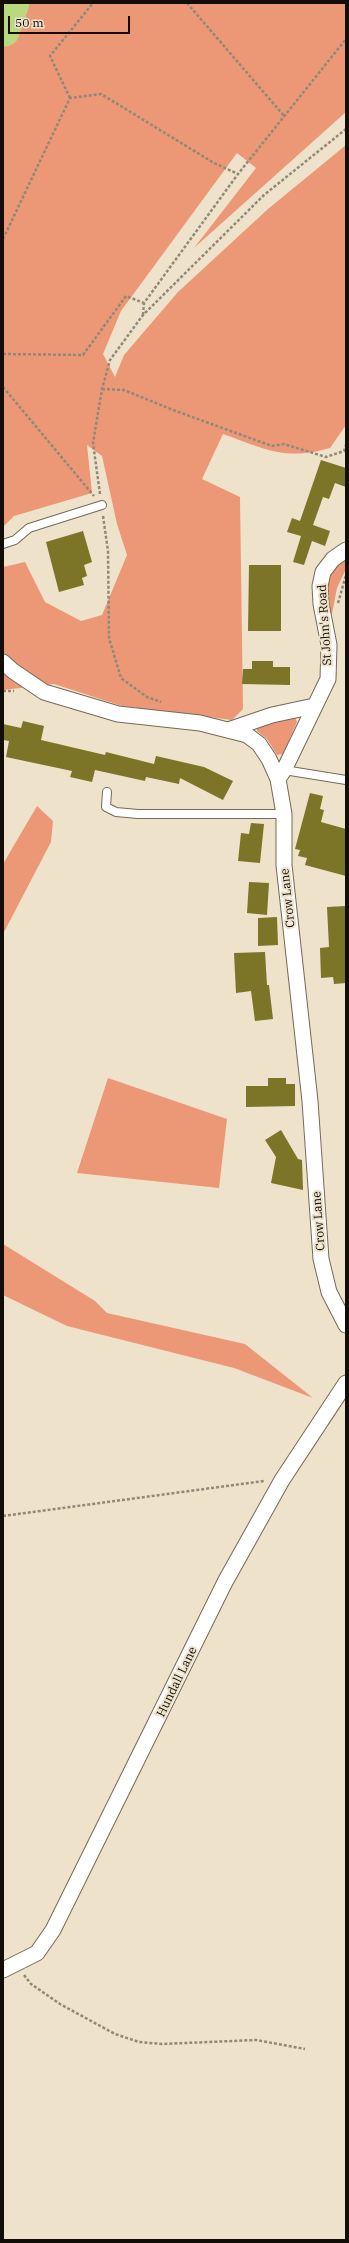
<!DOCTYPE html>
<style>
body{margin:0}
#map{position:relative;width:349px;height:2243px;overflow:hidden;background:#eee2cb;font-family:"IBM Plex Serif",serif}
canvas{display:block}
.frame{position:absolute;inset:0;border:4px solid #120d06;pointer-events:none}
.scale{position:absolute;left:8px;top:16px;width:122px;height:18px;box-sizing:border-box;border:2px solid #120d06;border-top:0;padding-left:5px;font-size:12px;line-height:14px;white-space:nowrap;color:#120d06;-webkit-text-stroke:3px #eee2cb;paint-order:stroke}
</style>
<div id="map">
<canvas width="349" height="2243"></canvas>
<div class="frame"></div>
<div class="scale">50 m</div>
</div>
<script>
const context = document.querySelector('canvas').getContext('2d');
context.lineJoin = 'round';
function paint(path, color) { context.fillStyle = color; context.fill(path, 'evenodd'); }
function strokePath(path, color, width, dash) { context.strokeStyle = color; context.lineWidth = width; context.lineCap = dash ? 'butt' : 'round'; context.setLineDash(dash || []); context.stroke(path); }
function label(font, color, halo, rows, align = 'center') {
  context.font = font + ' "IBM Plex Serif",serif'; context.lineWidth = 4; context.setLineDash([]); context.textBaseline = 'middle'; context.strokeStyle = halo; context.fillStyle = color; for (const [text, x, y, turn = 0] of rows) {
    context.save(); context.translate(x, y); context.rotate((+turn || 0) * Math.PI / 180); context.textAlign = isNaN(turn) ? turn : align; if (halo) context.strokeText(text, 0, 0); context.fillText(text, 0, 0); context.restore();
  }
}
const green = new Path2D(`
 M3 3H15L5 32H3Z
 M19 3H346V112L194 248 256 168 237 153 121 311 103 354 115 377 124 355 178 292 268 209 346 145V425L330 448C285 461 265 449 223 434L202 479 240 497 243 709 232 720 122 706 54 684 3 690V567L25 562 45 602 81 621 102 615 127 555 117 524 102 456 87 445 92 493 14 516 3 527V35H8Z
 M346 558V569L337 588 331 619 327 588 330 572Z
 M295 717 297 722 283 754 277 755 267 739 257 731 256 725Z
 M37 806 53 821 51 842 3 934V864Z
 M108 1078 227 1119 219 1188 77 1173Z
 M3 1244 95 1301 107 1313 245 1344 313 1398 234 1368 67 1326 3 1295Z`);
const river = new Path2D(`
 M3 32H5L15 3`);
const building = new Path2D(`
 M321 460 346 468V487L335 483 329 499 323 497 313 525 330 531 325 546 312 541 304 565 293 562 301 536 287 532 292 518 300 521Z
 M83 531 92 562 84 565 87 576 82 578 84 585 59 592 46 542Z
 M249 565H281V631H248Z
 M252 661H273V667H290V685L242 684 243 669H252Z
 M23 721 44 726 41 740 105 755 106 752 154 764 156 756 204 767 233 781 223 800 180 778 179 784 146 777 145 781 95 770 92 782 70 777 72 771 6 757 9 741 3 740V724L21 728Z
 M310 793 323 796 320 809 324 810 321 822 346 829V876L305 865 307 858 298 856 300 850 295 849Z
 M251 823 264 824 260 863 238 861 241 833 249 834Z
 M249 882 269 883 267 915 247 913Z
 M346 906V983L334 984 333 977 321 978 320 948 329 947 327 907Z
 M277 917 278 945 258 946V918Z
 M265 952 267 985H269L273 1019 255 1021 251 991 236 993 234 953Z
 M268 1078H286V1084H295V1106L246 1107V1086H268Z
 M281 1130 298 1159 302 1160 303 1190 271 1183 276 1157 265 1140Z`);
const path = new Path2D(`
 M187 3 285 117
 M70 98 50 56 93 3
 M3 239 70 98 101 94 214 163 238 174
 M143 315 144 303 238 174 346 39
 M3 354 83 355 126 296 144 303
 M3 387 94 496
 M102 389 124 390 173 410 272 446 284 444 326 457 344 451 346 445
 M100 494 93 443 102 389 110 360 143 315 264 195 346 129
 M103 516 108 551 109 638 121 678 147 697 161 702
 M338 603 346 575
 M3 691H14
 M3 1516 264 1481
 M24 1975 31 1984 60 2004 115 2034 139 2042 162 2044 256 2040 305 2049`);
const service = new Path2D(`
 M3 544 15 540 29 528 102 505
 M284 770 346 780
 M107 792 106 807 116 812 138 814H284`);
const minor = new Path2D(`
 M3 662 13 671 44 692 118 714 200 723 247 735 259 744 269 759 278 779 284 814V865L310 1101 321 1259 329 1292 346 1325
 M231 729 272 715 314 706
 M278 779 284 770 328 679 329 645 321 604 320 586 323 572 333 559 346 550
 M3 1970 37 1953 53 1930 225 1582 282 1480 346 1383`);
const streetNames = [
 ["St John's Road",325,625,-94],
 ["Crow Lane",288,898,-96],
 ["Crow Lane",319,1221,-94],
 ["Hundall Lane",177,1682,-64]
];
paint(green, '#ec9877');
strokePath(river, '#bad97d', 29);
paint(building, '#7c7426');
strokePath(service, '#756a56', 10);
strokePath(minor, '#756a56', 17);
strokePath(path, '#918878', 2.5, [3, 2]);
strokePath(service, '#fff', 8);
strokePath(minor, '#fff', 15);
label('12px', '#120d06', '#eee2cb', streetNames);
</script>
